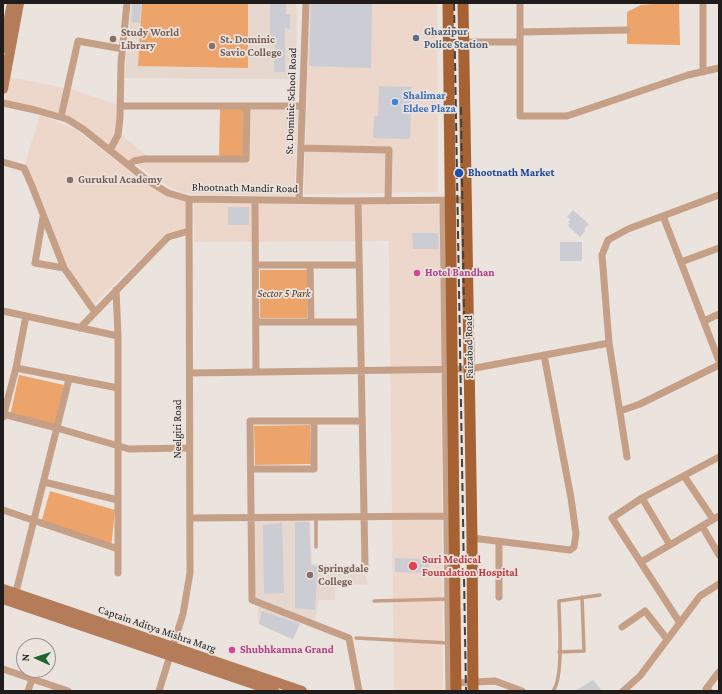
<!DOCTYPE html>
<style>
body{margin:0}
#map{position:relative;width:722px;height:694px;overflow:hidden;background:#eae3de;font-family:"Crimson Pro",serif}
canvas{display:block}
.frame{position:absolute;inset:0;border:4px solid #1f1c1b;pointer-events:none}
.north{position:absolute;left:16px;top:638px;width:40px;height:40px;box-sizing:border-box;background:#eae3de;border:1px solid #999390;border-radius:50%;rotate:273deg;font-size:11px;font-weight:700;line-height:16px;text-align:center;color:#1f1c1b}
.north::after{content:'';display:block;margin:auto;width:14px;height:18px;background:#1f6531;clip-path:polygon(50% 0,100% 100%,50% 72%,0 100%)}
</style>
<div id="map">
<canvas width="722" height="694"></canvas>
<div class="frame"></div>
<div class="north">N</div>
</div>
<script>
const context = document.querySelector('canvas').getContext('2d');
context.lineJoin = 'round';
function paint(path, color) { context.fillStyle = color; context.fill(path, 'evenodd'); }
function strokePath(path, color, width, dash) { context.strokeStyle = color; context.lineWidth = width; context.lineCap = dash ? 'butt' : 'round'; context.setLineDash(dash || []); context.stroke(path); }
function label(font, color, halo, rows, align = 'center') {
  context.font = font + ' "Crimson Pro",serif'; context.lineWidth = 3.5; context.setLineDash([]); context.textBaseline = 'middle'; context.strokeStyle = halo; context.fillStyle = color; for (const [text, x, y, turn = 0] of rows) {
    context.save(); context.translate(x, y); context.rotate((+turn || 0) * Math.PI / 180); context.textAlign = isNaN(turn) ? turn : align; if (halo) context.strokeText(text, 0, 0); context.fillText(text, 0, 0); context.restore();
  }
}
const commercial = new Path2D(`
 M310 3H437L438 192 304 194Z
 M8 77 70 89 118 105 116 130 147 156 130 162 79 123 5 102Z
 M298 109 294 197 189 194 169 187 137 165 146 161H248L250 110Z
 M40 114 76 130 140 179 164 194 186 202 187 229 166 233 94 304 68 270 33 179 25 164Z
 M194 202 440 205 443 691H394L389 241 194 242Z`);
const built = new Path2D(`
 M131 3H297L296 79 125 78Z
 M310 518 312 564 363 566 368 585 336 584 335 600H319L315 620 303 616 293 640 258 624V599L254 597V519Z`);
const green = new Path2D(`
 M142 3H248V68L138 66Z
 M665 3H679L680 45 627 44V12L641 5Z
 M220 108 244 109 245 157H219Z
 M260 270H307V318H260Z
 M19 375 64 385 55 426 10 416Z
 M310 425 311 464 255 465 254 426Z
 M50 491 115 510 111 549 41 523Z`);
const building = new Path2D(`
 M133 3H141L140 23 131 22Z
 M274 3H286V14H290V29L285 28V72H274L275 37H270V4Z
 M311 3H372L371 68 309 66Z
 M379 86 412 87 410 139 373 138 374 116H378Z
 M228 207H249V225H228Z
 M573 210 589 224 584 229 585 231 580 237 568 226 570 223 568 222 570 219 567 217Z
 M412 233H438L439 249H413Z
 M560 242H582V261H560Z
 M295 522H309L311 565 318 566 315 610 295 608Z
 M282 523 284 593 264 594 263 525Z
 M395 558 429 559V573L395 572Z
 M262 611 300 624 293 639 259 624Z
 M593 680 602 691H575Z`);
const lane = new Path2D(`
 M316 518V547
 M374 601 447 599
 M356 638 449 643
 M559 652 584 651 582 597
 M553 691C564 677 559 621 559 601L600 595`);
const street = new Path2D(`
 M520 3V116H567L688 75 719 68
 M703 3V72
 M520 32 627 30
 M464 42H520
 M3 103 35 110 67 119 83 129 147 180 168 193 189 199 343 201 467 200
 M120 106H302
 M61 117 78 41 123 49
 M301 148 389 150 388 201
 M110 150 118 135 120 118 121 63 127 3
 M3 162 24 168 32 186 64 268 95 312
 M129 165 134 161 144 159H246L247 106
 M255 200 256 372
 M299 200 306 3
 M358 201 365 566
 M443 201 449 691
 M663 216 719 361
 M43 217 35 263 64 268
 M681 262 719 248
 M256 265H359
 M310 265 311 322
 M116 290 118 336V573
 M3 311 118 336
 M704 321 719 314
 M256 322H360
 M80 328 168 237 189 231
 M609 343 627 457
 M16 368 118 388
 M190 373 470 369 609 343 602 255 608 240 628 229 719 195
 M620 411 640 404 719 365
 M3 414 57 428 129 449 189 448
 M3 417 16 368 26 316
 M251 469H314V421
 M684 476 713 519
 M44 482 118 500
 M642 498 670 545
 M3 510 118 549
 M190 518 450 516
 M702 526 719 555
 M472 538 570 550 574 547 576 534 571 498 544 355
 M641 562 719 516
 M15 596 69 379
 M499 597V542
 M680 623 612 518 642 498 719 457
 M622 627 645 611 667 639
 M3 669 68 691
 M456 683 495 681 522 691
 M28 691 32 679
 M159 691 183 614 190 573 189 199
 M359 691 349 638 252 600 250 421H362
 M623 691 640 676 700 596 719 584
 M709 691 706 689 719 672`);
const secondary = new Path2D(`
 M3 48 12 3
 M3 89 19 3
 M3 589 302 691
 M3 599 274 691`);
const primary = new Path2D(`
 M448 3 456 691
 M463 3 472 538 473 691`);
const rail = new Path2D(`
 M454 3 466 691
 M461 107 464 315`);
const markers = [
 [416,38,4,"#5c6f8a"],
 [113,39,4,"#8d6e63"],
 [212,46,4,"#8d6e63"],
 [395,102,4,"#3f7fe0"],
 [459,173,5,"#1a4fb4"],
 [70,180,4,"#8d6e63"],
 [417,273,4,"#d1479c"],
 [413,566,5,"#e0444e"],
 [310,575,4,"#8d6e63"],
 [232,650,4,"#d1479c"]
];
const serviceNames = [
 ["Ghazipur",424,32],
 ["Police Station",424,45]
];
const educationNames = [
 ["Study World",121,33],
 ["Library",121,46],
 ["St. Dominic",220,40],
 ["Savio College",220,53],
 ["Gurukul Academy",78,180],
 ["Springdale",318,569],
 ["College",318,582]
];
const shopNames = [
 ["Shalimar",403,96],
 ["Eldee Plaza",403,109]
];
const streetNames = [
 ["St. Dominic School Road",291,101,-88],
 ["Bhootnath Mandir Road",245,188,1],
 ["Faizabad Road",469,347,-91],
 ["Neelgiri Road",178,429,-90],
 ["Captain Aditya Mishra Marg",157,629,19]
];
const transitNames = [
 ["Bhootnath Market",468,173]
];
const hotelNames = [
 ["Hotel Bandhan",425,273],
 ["Shubhkamna Grand",240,650]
];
const parkNames = [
 ["Sector 5 Park",284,294]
];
const healthNames = [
 ["Suri Medical",422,560],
 ["Foundation Hospital",422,573]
];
paint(commercial, '#edd6ca');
paint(built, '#e6d8ce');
paint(green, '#eca46a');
paint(building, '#ccccd4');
strokePath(lane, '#c69f87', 3.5);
strokePath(street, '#c69f87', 7);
strokePath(secondary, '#b47c58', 10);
strokePath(primary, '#a66233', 11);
strokePath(rail, '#44403e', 2, [8, 4]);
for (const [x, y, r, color] of markers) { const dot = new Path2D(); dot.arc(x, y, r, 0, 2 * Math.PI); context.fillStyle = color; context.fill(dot); strokePath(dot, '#eae3de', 1.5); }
label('bold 11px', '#4e5e75', '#eae3de', serviceNames, 'left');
label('bold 11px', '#785e54', '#eae3de', educationNames, 'left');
label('bold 11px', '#366cbe', '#eae3de', shopNames, 'left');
label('11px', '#1f1c1b', '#eae3de', streetNames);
label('bold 11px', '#164399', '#eae3de', transitNames, 'left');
label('bold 11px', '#b23c85', '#eae3de', hotelNames, 'left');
label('italic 11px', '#58371b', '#eae3de', parkNames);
label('bold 11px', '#be3a42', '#eae3de', healthNames, 'left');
</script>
